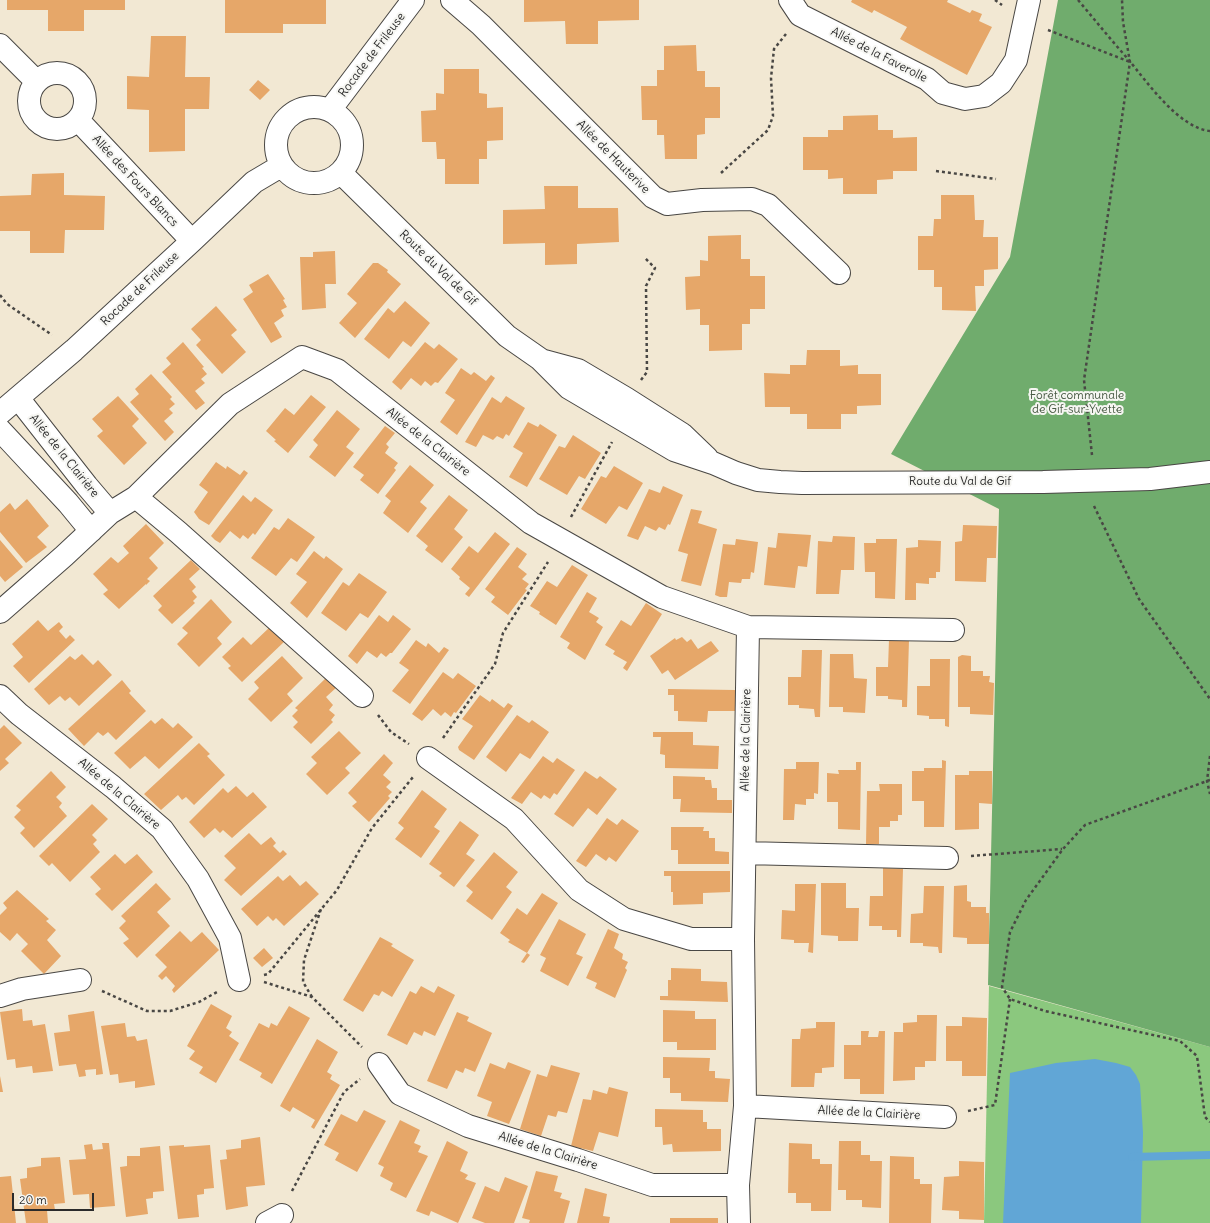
<!DOCTYPE html>
<meta charset="utf-8">
<style>
body{margin:0}
#map{position:relative;width:1210px;height:1223px;overflow:hidden;background:#f2e8d3;font-family:Delius,sans-serif}
canvas{display:block}
.scale{position:absolute;left:12px;top:1193px;width:82px;height:18px;box-sizing:border-box;border:2px solid #2b2b2b;border-top:0;padding-left:5px;font-size:12px;line-height:14px;white-space:nowrap;color:#2b2b2b;-webkit-text-stroke:3px #f6f6f2;paint-order:stroke}
</style>
<div id="map">
<canvas width="1210" height="1223"></canvas>
<div class="scale">20 m</div>
</div>
<script>
const context = document.querySelector('canvas').getContext('2d');
context.lineJoin = 'round';
function paint(path, color) { context.fillStyle = color; context.fill(path, 'evenodd'); }
function strokePath(path, color, width, dash) { context.strokeStyle = color; context.lineWidth = width; context.lineCap = dash ? 'butt' : 'round'; context.setLineDash(dash || []); context.stroke(path); }
function label(font, color, halo, rows, align = 'center') {
  context.font = font + ' Delius,sans-serif'; context.lineWidth = 4; context.setLineDash([]); context.textBaseline = 'middle'; context.strokeStyle = halo; context.fillStyle = color; for (const [text, x, y, turn = 0] of rows) {
    context.save(); context.translate(x, y); context.rotate((+turn || 0) * Math.PI / 180); context.textAlign = isNaN(turn) ? turn : align; if (halo) context.strokeText(text, 0, 0); context.fillText(text, 0, 0); context.restore();
  }
}
const green = new Path2D(`
 M989 986 1210 1047V1223H984Z`);
const forest = new Path2D(`
 M1058 0H1210V1047L988 985 999 509 891 454 1010 257Z`);
const water = new Path2D(`
 M1095 1059 1116 1063 1130 1067 1136 1075 1140 1084 1143 1133 1141 1223H1003L1010 1073 1056 1063Z`);
const stream = new Path2D(`
 M1132 1157 1210 1155`);
const building = new Path2D(`
 M7 0H125V10H84V31H48V10H7Z
 M225 0H326V24H283V33H225Z
 M524 0H639V20L598 21V44H566L565 21 524 22Z
 M852 0H948L947 2 970 13 972 10 982 14 979 21 992 27 967 75 900 39 907 27 874 10 872 13 851 2Z
 M151 36H186L185 77H210L209 109H185V151L149 152V110L127 109V76L149 77Z
 M696 45 697 71H705V87H720V118H705V134L697 135V159H665L664 135H657V120H642L641 86H657V70H664V46Z
 M444 69H479V93L487 94V108L503 107V140L487 141V159H479V184H445V159H437L436 142H422L421 111 436 110V93L444 94Z
 M258 80 270 90 260 100 249 90Z
 M878 115V130H893V138L917 137V171H893V179L877 180V194H843V178L828 179V170H803V137H828V130H843V116Z
 M64 173V195L105 196 104 230H65L64 253H30V231H0V196L31 195 32 174Z
 M544 186H578V208H618L619 242 577 244V264L545 265V243L503 244V210L545 209Z
 M941 195H974L975 220H984L983 237H998V269L984 270V286H975L976 311 942 310V287H934V270H918V236H933L934 219H941Z
 M741 235V259H750V276H765V309H750V324H742V350L709 351V325H700V309L686 310 685 277 700 276V260L708 261V236Z
 M335 251 336 284H325L326 308 302 310 300 257H313V252Z
 M373 263H378L388 270 387 272 401 284 355 338 339 323 357 303 347 294Z
 M268 274 285 299 283 300 287 307 281 310 284 316 274 323 282 337 271 343 243 299 253 292 249 285Z
 M405 301 430 323 411 347 403 341 389 359 364 339 388 308 394 313Z
 M216 306 237 330 231 335 246 352 222 374 196 345 201 340 191 329Z
 M183 342 204 367 202 368 207 374 201 379 205 383 195 391 205 403 196 410 162 372 171 364 166 358Z
 M425 342 434 349 439 344 458 359 438 383 435 382 431 386 425 381 421 386 411 378 401 390 392 382Z
 M807 350H840V366L858 365V374H881V405L857 406V414H841V429H807V414H790V407H765L764 373 790 374V365H806Z
 M461 368 471 375 474 372 486 381 491 375 495 378 457 435 440 422 455 400 445 393Z
 M151 374 172 397 170 399 175 404 169 409 173 413 164 421 174 432 165 441 130 402 139 394 135 389Z
 M311 395 326 407 288 453 274 441 276 440 266 431 285 408 294 415Z
 M118 396 139 419 132 426 147 443 124 465 97 436 103 431 92 419Z
 M506 396 525 408 509 436 506 434 503 439 497 436 493 440 483 435 476 447 465 442 492 397 501 403Z
 M337 410 360 429 346 447 354 453 335 477 309 457 318 445 313 440Z
 M528 422 538 427 540 424 557 435 527 487 509 477 523 453 513 447Z
 M385 426 395 433 386 444 389 447 385 453 398 463 394 468 396 470 378 494 360 480 364 475 353 467Z
 M573 435 601 453 585 479 579 476 567 495 539 479 559 446 565 448Z
 M216 462 226 469 227 466 240 475 244 470 248 473 209 525 199 519 194 512 208 492 199 485Z
 M410 465 434 485 420 502 427 508 408 533 383 513 391 501 385 496Z
 M614 466 643 483 627 510 619 506 606 524 581 509 601 476 606 478Z
 M663 486 683 495 670 525 668 524 665 530 659 527 656 531 645 526 638 540 627 536 649 489 660 493Z
 M243 495 251 502 255 497 273 510 255 535 253 533 248 539 243 535 240 539 230 531 220 543 215 540 211 536Z
 M449 495 468 510 454 529 463 537 442 563 425 550 428 546 416 536Z
 M27 499 49 526 37 537 47 547 26 563 0 532V512L10 503 15 510Z
 M691 509 702 511 698 523 717 529 701 586 681 581 688 554 678 551Z
 M288 518 315 537 297 562 291 558 276 576 251 558 274 527 279 530Z
 M146 524 164 543 149 558 158 568 147 579 150 581 146 585V584L119 609 103 594 108 590 93 574 111 557 118 563 129 553 123 546Z
 M963 525 997 526 996 558H987L986 582 955 581V542L962 541Z
 M495 532 510 544 469 597 465 594 470 588 459 579 460 577 451 569 469 546 478 553Z
 M778 533 811 535 807 567 798 566 795 588 764 585 768 547 776 548Z
 M833 536 855 537 854 570H841L839 594H816L818 541 832 542Z
 M736 539 758 542 754 573 751 572 750 579H742L741 583 729 582 727 597H720L715 595 723 544 735 545Z
 M876 539H897L895 599 875 598V572H865L864 543H876Z
 M0 540 23 567 5 582 0 576Z
 M918 540 941 541 940 572H936V578H929V584L916 583V600H905L906 548 918 547Z
 M517 547 527 554 518 567 527 574 522 579 529 584 525 589 527 590 508 615 491 602 495 597 485 589Z
 M314 551 324 559 326 556 343 569 307 618 290 603 307 582 296 574Z
 M191 560 200 569 189 579 196 587 192 591 197 597 193 601 195 603 172 624 158 610 162 606 153 596Z
 M572 565 588 575 556 625 539 614 540 612 530 606 547 581 557 587Z
 M359 573 387 592 368 618 360 613 346 631 321 613 343 582 349 586Z
 M587 592 597 598 589 612 599 618 596 622 603 627 585 660 567 648 570 643 560 637Z
 M211 599 232 622 217 638 222 644 199 667 177 644 188 633 182 628Z
 M646 603 662 614 627 671 623 668 627 662 613 654 615 651 605 645 621 620 631 626Z
 M379 615 388 622 393 615 411 629 392 653H390L386 657 381 653 377 658 367 651 357 664 348 656Z
 M38 620 48 631 59 622 63 627 59 631 66 639 70 635 75 640 29 683 13 666 23 657 12 644Z
 M271 626 285 641 242 682 228 668 231 666 222 657 243 637 251 645Z
 M682 637 687 642 691 639 698 649 711 641 719 651 675 680 668 670 662 674 650 656 675 638 676 640Z
 M416 640 426 647 428 643 439 653 444 647 449 650 410 704 392 691 409 670 399 663Z
 M889 640H909L907 707H902V700L888 699V696H876V667H888Z
 M802 650H822L820 717H815L814 709 799 708V705H788V677H801Z
 M82 654 93 665 98 660 112 675 79 706 70 697 65 701 60 696 49 705 34 689 70 656 75 660Z
 M830 654H853L854 678 867 679 865 713 843 712V707H829Z
 M962 655 971 656V671H983V676H990L989 682 994 683 993 715 970 714V707H958V657Z
 M282 656 303 678 287 694 293 701 271 722 248 699 259 688 254 682Z
 M930 659H950L949 727 945 726V719H929V716L917 715V686H930Z
 M443 672 453 679 458 673 476 686 456 713 454 712 451 717 445 712 441 716 433 709 422 721 412 714Z
 M328 676 337 687 326 697 333 705 329 710 335 715 331 720 333 722 311 744 293 727 298 722 292 716 298 710 295 708Z
 M122 680 131 691 129 693 146 711 116 740 108 732 103 736 98 732 84 746 68 729Z
 M668 689 735 690V711H708L707 722 678 721V711H674V695H668Z
 M480 695 490 702 492 699 504 708 508 703 513 706 474 760 459 750 458 747 473 726 462 719Z
 M517 715 529 723 532 720 549 732 530 759 520 753 506 772 486 757Z
 M162 718 173 728 178 723 193 737 159 769 145 756 130 769 114 753 151 720 155 724Z
 M4 725 22 743 5 759 9 763 0 771V729Z
 M339 731 361 753 345 768 350 773 327 795 306 774 317 763 311 757Z
 M653 732H693V745L719 746 718 769 665 768V755L660 754 661 737H653Z
 M199 743 210 754 207 756 225 775 194 805 186 797 182 800 178 795 161 810 144 794Z
 M384 754 393 763 383 775 391 782 386 787 392 792 388 796 390 798 369 822 352 806 357 802 348 793Z
 M543 756 553 763 557 758 575 770 557 795 554 793 550 799 544 795 541 799 531 792 522 804 511 798Z
 M942 760 946 761 944 827H924V801H912V771H924V768H942Z
 M796 762H819L818 794 814 793V799H806V805L795 804 794 820H783L784 769H796Z
 M856 762H861L860 830 838 829V802H827V773L839 774 838 770H856Z
 M51 771 66 787 56 797 62 803 59 807 67 816 34 848 20 833 25 828 14 817 21 810 16 806Z
 M585 771 597 779 600 776 617 789 597 815 588 808 573 827 554 814Z
 M969 771H992V804L979 803V829L955 830V775H969Z
 M673 776 705 777V780H711L712 788H717V800H732V813L680 812 681 799H673Z
 M879 784H902V815H898V821H890V827H879V844H866L867 791H880Z
 M236 786 247 797 253 792 267 807 232 838 223 830 220 833 215 828 204 838 189 822 223 788 228 793Z
 M422 790 447 809 434 827 440 831 421 858 395 839 404 828 398 823Z
 M92 804 108 819 92 835 97 840 93 844 100 852 70 882 52 863 49 866 39 856Z
 M607 818 617 825 622 819 639 831 616 862 609 857 606 861 596 854 586 867 576 861Z
 M460 821 479 835 466 854 475 860 454 887 439 876 442 873 429 864Z
 M671 827H704L703 831H709V838H715V851L729 852V864H678V850H671Z
 M249 833 261 845 271 837 276 843 273 846 280 853 283 850 287 854 241 896 224 880 236 868 224 856Z
 M494 852 518 872 506 887 512 892 492 920 466 901 473 892 466 886Z
 M115 854 125 864 137 854 153 872 112 911 95 894 101 889 90 877Z
 M883 868 903 869 901 937H897V930H882V926H869L870 896H883Z
 M664 871H730V892L703 893V904L673 905V892H671V876H664Z
 M290 875 300 886 306 881 319 894 284 926 276 918 273 921 268 916 257 926 241 909 278 876 283 881Z
 M156 883 171 899 157 912 170 926 137 958 123 943 129 939 119 928 126 921 121 916Z
 M821 883H846V908H859L858 941H838V936L821 935Z
 M795 884H816L813 953 808 952 809 943H794V940L781 939 782 910 795 911Z
 M967 885V901L971 902V907H986V913H989V944H967V938L953 937 954 886Z
 M924 886H944L942 953H939L938 947 923 946V943H910L911 914 923 913Z
 M17 890 49 919 46 921 56 930 47 940 61 956 44 974 21 951 28 944 17 933 10 941 0 932V915L7 908 3 903Z
 M542 893 558 903 527 953 508 942 510 940 500 933 517 908 527 915Z
 M559 919 586 934 576 954 583 957 568 986 540 971 546 958 540 955Z
 M608 929 619 934 614 948 623 954 622 959 628 962 625 968 627 970 615 998 595 988 597 983 586 978Z
 M180 931 191 942 202 932 219 950 174 993 172 990 175 986 166 976 162 980 158 976 167 967 155 955Z
 M380 937 393 944 391 946 414 960 392 997 382 991 379 996 374 994 363 1012 343 1000Z
 M264 948 273 958 262 967 253 958Z
 M527 953 530 955 524 963 521 962Z
 M671 968 701 969V981L727 982 728 1002 660 1000V996H668V980H671Z
 M421 986 434 993 438 986 455 995 435 1036 424 1031 422 1036 414 1032 407 1045 387 1035 410 991 416 994Z
 M211 1004 232 1016 226 1028 232 1032 229 1036 239 1043 216 1083 199 1073 203 1067 189 1059 195 1051 187 1046Z
 M289 1006 310 1018 272 1084 260 1077 262 1073 239 1060 259 1023 269 1028 271 1023 277 1026Z
 M22 1009 23 1021 32 1020 33 1026 45 1024 53 1071 33 1073 32 1066 16 1068 15 1059 7 1060 0 1012Z
 M663 1010 695 1011V1019H716V1050H677V1042H663Z
 M94 1011 103 1074 96 1075V1069L85 1070 86 1076 79 1077 76 1064 59 1066 54 1033 70 1031 68 1015Z
 M457 1012 469 1017 467 1021 492 1033 475 1072 465 1068 463 1073 456 1070 447 1089 427 1081Z
 M917 1015H937L936 1061H925V1067H915V1080L893 1081 894 1032H903V1023L917 1022Z
 M962 1017 987 1018 986 1076H962V1061H946V1026H962Z
 M816 1022H835L834 1067 822 1068V1073H815L814 1087H791L792 1039H800L801 1029 816 1028Z
 M125 1023 127 1037 135 1036 137 1041 147 1039 155 1085 135 1088V1081L119 1083 118 1074 110 1075 101 1026Z
 M861 1031H869L868 1037H878L879 1031H885L884 1094H860V1079H844V1045H861Z
 M317 1039 338 1052 327 1072 332 1075 330 1079 340 1085 314 1129 311 1127 315 1120 293 1107 290 1112 280 1106Z
 M663 1057 710 1058 709 1071H715V1078L730 1079 728 1102 681 1101V1093H670V1078H663Z
 M508 1062 531 1071 509 1124 487 1116 492 1102 477 1096 490 1063 505 1069Z
 M551 1065 580 1073 567 1113 558 1111 556 1117 548 1115 541 1136 520 1129 537 1074 547 1077Z
 M0 1076 3 1092H0Z
 M609 1087 628 1092 618 1137 599 1132 593 1151 571 1146 583 1099 591 1100 593 1090 607 1094Z
 M655 1109 703 1110V1122H707V1129H721V1151L673 1152 672 1144 663 1145 662 1127H655Z
 M364 1110 386 1121 357 1172 335 1160 339 1153 324 1145 341 1114 357 1122Z
 M400 1120 420 1130 414 1143 421 1146 418 1152 428 1156 406 1198 390 1190 393 1183 380 1176 384 1167 378 1164Z
 M260 1137 265 1185 246 1187 248 1206 226 1210 220 1160 227 1159 226 1150 241 1148V1140Z
 M447 1141 468 1152 460 1171 468 1175 465 1179 476 1183 458 1223 431 1211 429 1216 416 1211Z
 M839 1141H861V1155H870V1161H882L881 1208 862 1207V1200H846V1190H838Z
 M102 1143H109L115 1206 90 1208 89 1194 73 1195 69 1160 86 1159 84 1145 92 1144 93 1150 103 1149Z
 M789 1143 812 1144V1159H820V1164H832L831 1211H811V1203H796V1193H788Z
 M184 1145V1147L210 1145 214 1188 204 1189V1194L197 1195 199 1217 178 1219 169 1146Z
 M160 1146 164 1191 153 1192V1198L146 1199 148 1214 126 1217 120 1167 127 1166V1156H140V1148Z
 M890 1156 914 1157V1179H920V1184H932L931 1223H889Z
 M60 1157 65 1203 54 1204 55 1210H47L48 1223H26L20 1179 27 1178V1168L41 1166V1158Z
 M959 1161 984 1162V1220L959 1219V1211L942 1210 944 1177 959 1176Z
 M536 1171 558 1176 554 1191 562 1193 560 1198 570 1201 564 1223H529L530 1220 522 1218Z
 M11 1176 16 1223H0V1177Z
 M505 1177 528 1186 514 1223H485L472 1218 485 1186 499 1192Z
 M585 1188 607 1194 603 1216 610 1217 609 1223H577Z
 M670 1218H718V1223H670Z`);
const path = new Path2D(`
 M995 0 1002 5
 M1078 0C1095 20 1111 40 1128 59 1147 82 1179 128 1210 131
 M1048 30 1130 62
 M936 171 996 179
 M721 173 768 130 773 116 771 78 774 49 786 34
 M0 295 7 304 52 335
 M641 380 647 372 646 286 655 268 644 257
 M1092 455 1084 380 1130 62 1123 22 1122 0
 M1094 506 1139 599 1210 699
 M571 517 612 442
 M378 715 391 732 409 744
 M443 738 495 664 503 633 548 562
 M1210 756 1207 781 1210 794
 M1210 780 1085 825 1063 849 1026 900 1010 932 1002 987 1010 999 1045 1011 1180 1041 1197 1056 1205 1117 1210 1122
 M971 856 1062 849
 M264 975 268 974 337 890 372 828 413 777
 M264 982 312 997 362 1047
 M102 991 147 1011H170L199 1002 217 992
 M312 997 303 982 304 960 321 909
 M968 1111 995 1105 1010 999
 M292 1191 344 1092 360 1079`);
const minor = new Path2D(`
 M452 0 481 25 653 197 667 204 702 200 752 199 768 205 839 273
 M790 0 800 15 927 79 943 93 965 99 984 96 1001 83 1016 60 1029 0
 M0 45 36 81
 M29 101a28 28 0 1 1 56 0a28 28 0 1 1-56 0Z
 M276 145a38 38 0 1 1 76 0a38 38 0 1 1-76 0Z
 M330 110 413 0
 M78 120 192 241
 M341 173 507 336 540 359 569 388 674 450 713 463 736 473 758 480 780 482 802 483 1043 482 1150 479 1210 472
 M541 360 578 370 627 399 682 434 707 458
 M18 398 87 486 110 513
 M0 413 74 350 192 241 254 182 281 166
 M0 430 68 503 91 531
 M136 497 178 532 362 696
 M0 612 64 556 110 513 136 497 230 404 302 357 337 370 531 523 662 597 748 627 743 939 745 1106 738 1185 739 1223
 M748 627 953 630
 M0 696 19 714 113 787 162 829 198 879 230 938 239 980
 M428 758 514 819 579 890 624 919 691 939H743
 M745 853 947 858
 M0 996 22 989 80 980
 M379 1064 400 1094 468 1126 578 1160 652 1185H738
 M745 1106 945 1117
 M267 1223 282 1215`);
const streetNames = [
 ["Rocade de Frileuse",372,55,-53],
 ["Allée de la Faverolle",879,55,27],
 ["Allée de Hauterive",613,157,45],
 ["Allée des Fours Blancs",135,181,47],
 ["Route du Val de Gif",438,268,44],
 ["Rocade de Frileuse",140,289,-43],
 ["Allée de la Clairière",428,442,38],
 ["Allée de la Clairière",64,456,51],
 ["Route du Val de Gif",960,482],
 ["Allée de la Clairière",746,740,-89],
 ["Allée de la Clairière",119,794,40],
 ["Allée de la Clairière",869,1113,3],
 ["Allée de la Clairière",548,1151,17]
];
const parkNames = [
 ["Forêt communale",1077,396],
 ["de Gif-sur-Yvette",1077,410]
];
paint(green, '#8bc87e');
paint(forest, '#70ac6d');
paint(water, '#61a6d6');
strokePath(stream, '#61a6d6', 8);
paint(building, '#e6a769');
strokePath(minor, '#494744', 24);
strokePath(path, '#494744', 2.5, [3, 3]);
strokePath(minor, '#fff', 22);
label('12px', '#2b2b2b', '#f6f6f2', streetNames);
label('12px', '#485a44', '#f6f6f2', parkNames);
</script>
